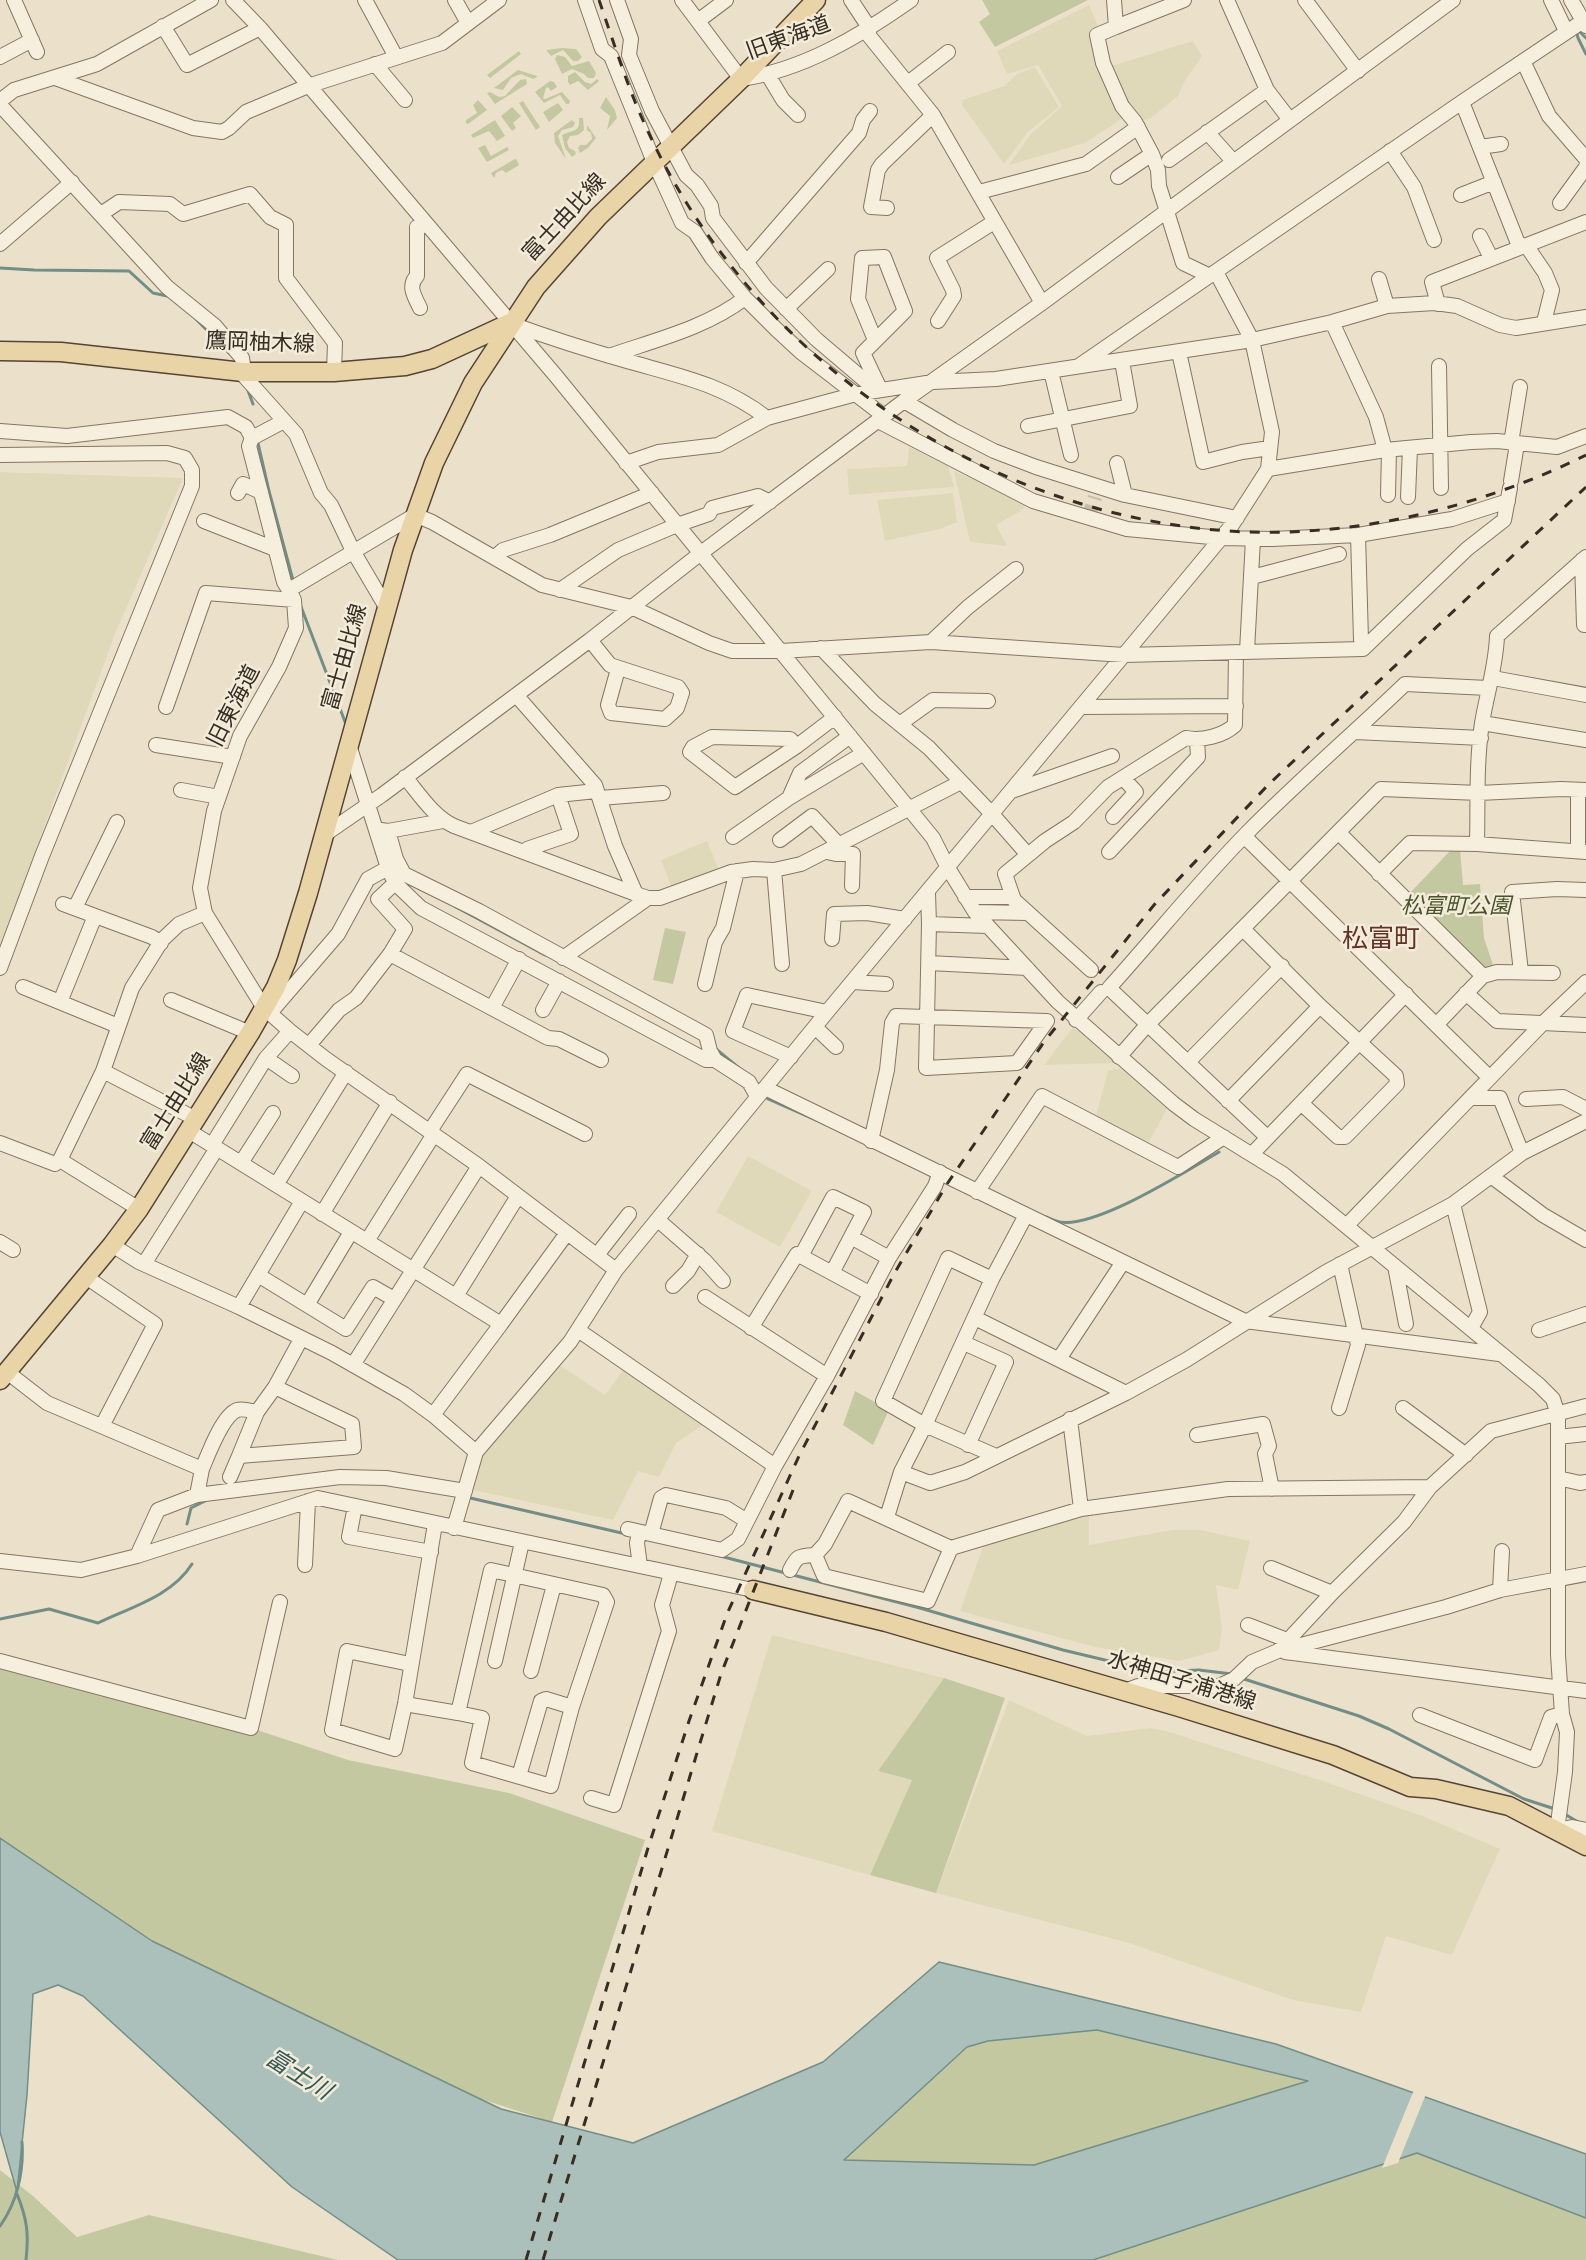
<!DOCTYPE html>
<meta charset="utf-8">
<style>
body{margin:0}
canvas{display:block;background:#ebe1cb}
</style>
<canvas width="1586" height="2260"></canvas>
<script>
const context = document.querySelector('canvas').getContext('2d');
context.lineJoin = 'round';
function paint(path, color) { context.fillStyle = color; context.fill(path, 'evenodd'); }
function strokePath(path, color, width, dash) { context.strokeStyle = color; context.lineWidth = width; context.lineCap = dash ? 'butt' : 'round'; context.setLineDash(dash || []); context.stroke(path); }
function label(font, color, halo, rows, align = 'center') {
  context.font = font + ' Spectral,"Noto Sans JP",serif'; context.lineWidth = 5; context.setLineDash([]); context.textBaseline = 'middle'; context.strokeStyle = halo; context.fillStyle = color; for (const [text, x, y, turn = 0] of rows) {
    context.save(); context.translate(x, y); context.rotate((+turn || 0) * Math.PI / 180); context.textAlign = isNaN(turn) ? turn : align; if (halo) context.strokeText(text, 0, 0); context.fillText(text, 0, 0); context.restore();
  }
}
const farmland = new Path2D(`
 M1089 5 1100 31 1105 68 1193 41 1202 56 1184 82 1178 96 1151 118 1138 122 1126 116 1085 143 1009 165 1030 135 1062 106 1038 65 1007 74 997 51Z
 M1035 67 1059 107 1028 132 1004 164 962 105 963 100 1004 86 1017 74Z
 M909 447 948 466 954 487 849 495 847 469 907 466Z
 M954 471 1028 503 1022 510 996 525 1007 546 970 542Z
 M0 472 183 478 115 634 0 947Z
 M953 493 957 522 940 529 885 541 877 500Z
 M707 841 719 870 672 889 661 860Z
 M1073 1027 1115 1063 1044 1065Z
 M1121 1069 1167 1109 1147 1145 1096 1116 1108 1070Z
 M748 1156 812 1191 780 1247 716 1212Z
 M558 1364 605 1395 626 1366 708 1422 676 1443 659 1477 638 1471 613 1520 468 1489 479 1456Z
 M1089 1510V1545L1172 1530H1201L1250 1541 1238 1590 1216 1585 1222 1629 1219 1650 1179 1661 1095 1647 960 1611 986 1538Z
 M772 1635 944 1678 878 1771 912 1780 870 1875 712 1831Z
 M1009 1700 1087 1736 1150 1728 1166 1731 1320 1780 1425 1817 1500 1849 1452 1955 1386 1936 1361 2012 1293 2000 1129 1943 936 1893Z`);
const green = new Path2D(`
 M982 0H1088L995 47 979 22 990 14Z
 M562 48 576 49 582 57 578 61H573L563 50 551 56 546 50Z
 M519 51 521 54 490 78 487 75Z
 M557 55 565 57 572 66 589 61 596 73 594 78H588L584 74 572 69 562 74 555 59Z
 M518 70 537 76V77L533 79 521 74 511 78 503 90 494 88Z
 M575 72 585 82 591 84 597 79 599 81 588 90 578 81 570 85 568 82V76Z
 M526 79 527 84 495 104 487 93 490 92 499 97 505 96 520 80Z
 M550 81 554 82 557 87 551 91 548 87 546 88 543 98 545 99 562 92 570 101 569 104H566L560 95 544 103 535 92Z
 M606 97 615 110 617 118 607 130 610 116 600 108Z
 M478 100 487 110 468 124 466 123V120L477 113 473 105Z
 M523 101 540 127 536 130 519 103Z
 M558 103 563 110 549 122 543 112Z
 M512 107 521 116 513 123 516 128 512 131 501 116Z
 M579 118H583L584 130 578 135 570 136 567 142 569 148 575 151 576 154 572 157 565 148 562 135C574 129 580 133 579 118Z
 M495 120 505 136 497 141 489 131 473 138 471 135Z
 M572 120 575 123 573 127 562 130 558 136 566 159 555 143 554 133Z
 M587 125 596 138 588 148 580 153 578 148 580 145H586L592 139 591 133 587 130Z
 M485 145 491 156 507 147 509 150 487 162 478 148Z
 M515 159 517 160 519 165 506 173 502 170 496 173 494 178 491 173Z
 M1460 849 1463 885 1480 884 1484 938 1494 968H1481L1406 897 1451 850Z
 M665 928 686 932 673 984 653 980Z
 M855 1391 889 1410 873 1445 843 1425Z
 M0 1665 251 1728 348 1760 509 1793 645 1840 552 2122 413 2077 241 1991 0 1856Z
 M944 1678 1005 1698 936 1893 870 1875 912 1780 878 1771Z
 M1097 2030 1309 2081 1034 2165 843 2160 968 2047 988 2041Z
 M1417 2153 1586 2218V2260H1093Z
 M0 2170 33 2196 77 2237 149 2215 338 2260H0Z`);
const water = new Path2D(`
 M0 1838 152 1941 501 2109 633 2143 823 2062 939 1962 1276 2044 1586 2154V2218L1417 2153 1093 2260H398L292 2187 83 1996 58 1985 33 1994 27 2095 17 2192 0 2132ZM1097 2030 1308 2081 1034 2165 844 2160 967 2047 988 2041Z`);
const pier = new Path2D(`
 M1414 2090 1426 2094 1398 2163 1382 2168Z`);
const stream = new Path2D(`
 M1576 29 1578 38 1586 54
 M1578 30 1586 38
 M0 268 34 270 129 271 153 293 172 297
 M196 319 229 353
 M247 388 253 404
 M258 443 269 491 294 584
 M300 604 347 727
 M456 907 545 955
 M716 1049 739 1068
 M765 1093 768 1099 825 1124
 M1046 1217C1051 1219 1055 1221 1060 1222 1097 1228 1186 1171 1219 1152
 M466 1497 626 1534
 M187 1524 191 1508 207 1500
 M720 1556 920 1608 1063 1650 1155 1672 1199 1670 1232 1674
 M0 1619 49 1609 98 1623C131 1607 172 1596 192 1564
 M1241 1678 1359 1716 1389 1729 1524 1799 1555 1809
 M1563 1813 1578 1822
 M17 2194C27 2219 29 2233 26 2260
 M0 2226C17 2203 24 2171 22 2142`);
const minorTunnel = new Path2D(`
 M1088 519 1095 497`);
const minor = new Path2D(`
 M14 0 37 52
 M233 0 260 28 556 376 933 838 948 868 975 912 1058 1002 1174 1104 1194 1119 1283 1174 1539 1385 1553 1399 1558 1415V1655L1562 1714 1567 1732 1565 1772 1557 1830 1572 1827 1586 1830
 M365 0 396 57
 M455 0 468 23
 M585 0 602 49 611 56 654 162 682 223 695 232 712 258 745 298 776 329 802 353 884 416
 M617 0 631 39 629 55 652 111 686 175 697 185 711 206 713 218 766 288 816 339 876 390
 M682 0 741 79C803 70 860 36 911 0
 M851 0 870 29
 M1114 0 1116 27 1097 35 1103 63 1122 106 1135 122 1152 154 1158 170 1159 186 1183 263 1210 276
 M1227 0 1267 90 1290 120
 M1305 0 1358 71
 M1551 0 1566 31
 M1571 0 1586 26
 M698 21 726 0
 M163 26 187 65 260 28
 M1116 27 1184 0
 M866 32 933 115 1042 303
 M0 57 32 40
 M1523 61 1549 116 1586 159
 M375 64 405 100
 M768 75 783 100 798 115
 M55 78 193 128 222 132 229 128 246 112 308 86 442 43 499 0
 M908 83 948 52
 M0 101 14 90 97 64 211 0
 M1462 102 1519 246
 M0 105 167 287 215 326 242 358 245 377 296 434 321 493 331 505 353 551 386 607
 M1207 132 1233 161
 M1480 147 1501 144
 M1390 151 1414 187 1434 240
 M1169 160 1267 90
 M1118 177 1152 154
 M979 192 1086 164 1138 127
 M1461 195 1494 182
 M1560 203 1586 167
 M887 208 871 207 878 170 882 164 933 115
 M101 214 119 202 170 204 183 214 250 194 270 217 286 225V278L335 343 334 372
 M1480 236 1491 258
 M0 244 72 182
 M1526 245 1545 273 1552 290 1544 322
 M746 263 859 133 863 120 870 111
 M1379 279 1387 306
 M1438 304 1432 282 1586 222
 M420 308C415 297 407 286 417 276V227L427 225
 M786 309 828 269
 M938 321 954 296 953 290 937 258 994 222
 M1332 322 1376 417 1385 450
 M512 324C550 338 588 350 627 361 679 376 723 384 767 418
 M875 340 858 299 862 258 884 257 905 311 863 353 880 389
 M1179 352 1203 462 1242 452 1270 448
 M609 356C655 340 706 328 745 298
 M1080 365 1462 102 1586 19
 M1439 366 1441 488
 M1051 371 1071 455
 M904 401 953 430 994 451 1036 467 1125 495 1237 518
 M284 421 252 438 249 446 284 582 289 590
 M878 421 1033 501 1127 529 1221 538 1272 539 1358 535 1452 519 1508 501
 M1028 426 1130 406 1122 361
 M0 431 67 436 228 417 246 427 252 438
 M1511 443 1520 387
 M0 455 167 453 185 458 192 470V486L42 856 0 968
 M626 463 658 452 718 445 767 418 856 394 933 382 996 379 1252 340 1332 322 1387 306 1435 303 1457 306 1500 325 1516 328 1586 317
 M1117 463 1125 495
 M1268 469 1385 450 1471 442 1497 441 1557 447 1586 436
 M1511 481 1517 444
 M238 493 243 484 261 492
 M1388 495 1389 450
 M1408 497 1410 448
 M204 521 275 549
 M1358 535 1361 640
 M495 557 503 550 550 535 652 493
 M1582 560 1584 625H1586
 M1252 577 1339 554
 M560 590 618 550 677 525 709 514 712 508 758 496 770 502
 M590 640 610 665 678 687 682 693 677 708 665 719 611 713 608 705 618 669
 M931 642 968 607 1016 569
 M821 648 875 704 929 748 992 814 1028 855
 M1247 651 1253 539
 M1493 678 1586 695
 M516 695 595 785 615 846 636 894 648 898H660L731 872 753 869 774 870 801 864 961 782
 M166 707 206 593 294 600
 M1082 707 1236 706
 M901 723 933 700 988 701
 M1482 723 1586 740
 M1355 732 1481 738
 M156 745 233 757
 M349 745 388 868 395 883 421 908 706 1060H715
 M797 746 790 739 712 737 693 747 690 752 735 787 797 746 835 717
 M405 777C420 795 433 816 454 826L636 894
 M181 790 219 797
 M1578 790V851
 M1012 791 1112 756
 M600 798 663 793
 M789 798 864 753
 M1113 817 1136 792 1123 778
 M381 830 388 831 443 821
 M388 831 396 859 404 874 479 911 706 1035 710 1051 715 1060 749 1082 757 1096
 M471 832 558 795 596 791
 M1339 833 1483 976 1437 1024
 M324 835 382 795 590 640 701 553 904 401 1042 303 1453 0
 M1244 836 1490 1078
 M733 837 789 798 800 773 850 736
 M780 840 812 816 839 845
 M1477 844 1586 852
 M526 852 527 849 571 834 558 795
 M827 852 836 854H853L852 886
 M1109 852 1198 757 1197 740
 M774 870 782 964
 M1379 874 1410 843 1477 844C1478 804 1476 763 1482 723 1487 693 1496 666 1497 636L1586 557
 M928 893 929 924 926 1068 1017 1063 1047 1021
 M965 897H1013
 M63 904 152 937 161 943
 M75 908 117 822
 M975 912 1028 913
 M929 924 988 926
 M1243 929 1320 1006 1396 1076 1397 1084 1345 1137H1338L1301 1103
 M832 939 834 914 867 913 905 919
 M390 954 548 1038 559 1039 601 1060
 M563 958 648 898
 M929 963 1027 968
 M1091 970 1014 900 1005 874 1045 841 1074 822 1108 787 1186 738C1202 741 1223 736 1235 725L1236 652
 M1521 972 1512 892 1557 889 1586 890
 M1483 976 1497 972 1553 973
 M852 982 886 984
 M705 984 715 942 723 928 737 871
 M23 987 118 1026
 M1466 993 1497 1021 1586 1025
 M171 1000 250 1033
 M60 1002 95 916
 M492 1008 519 959
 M543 1010 559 981
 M270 1013 338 934 368 879 388 868
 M1076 1020 1101 992
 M815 1027 836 1047
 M309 1045 339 1010 356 998 390 954 405 929 378 899 395 883
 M791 1057 733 1031 747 995 827 1012
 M1119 1057 1147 1025 1381 789 1479 793 1561 789 1586 790
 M266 1058 292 1076
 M1188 1062 1282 966
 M103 1071 196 1119
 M765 1088 1245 1321 1499 1354
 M1472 1098H1500L1522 1153
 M1526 1099 1563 1097 1586 1109
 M1228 1101 1320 1006
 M189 1131 501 1324 433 1415
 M430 1131 467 1074 585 1134
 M1267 1137 1109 988C1155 937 1198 883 1246 834 1297 782 1352 735 1405 684L1488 688
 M871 1141 887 1070 892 1023 896 1016 1047 1021
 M0 1143 55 1164 60 1160 139 1209
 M212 1145 266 1058 290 1031
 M1252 1154 1406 994
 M60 1160 103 1071 132 988 162 940 179 924 205 913
 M241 1163 273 1113
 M1491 1176 1543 1215 1586 1240
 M276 1185 346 1072
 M977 1192 1042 1096 1178 1167 1224 1137
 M1453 1204 1480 1312 1471 1328
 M322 1214 390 1102
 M658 1220 705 1261 723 1281
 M1347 1225 1544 1022 1586 982
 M851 1237 889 1258
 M367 1241 434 1134
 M0 1242 13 1250
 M112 1245 139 1262 239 1307 332 1353 404 1394 433 1415 476 1452
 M597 1255 629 1214
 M801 1256 833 1197 864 1212 832 1273
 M144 1264 217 1148
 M1395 1266 1406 1324
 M616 1270 479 1166 326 1059 290 1031 264 1008 205 913 200 888 214 811 240 736 279 667 296 628 294 600 289 590 415 515 432 522 542 585 631 607 709 643 732 651H781L931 642 1124 655 1363 649 1467 549 1504 520 1510 488
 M258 1275 346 1329 373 1287 394 1299
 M86 1277 155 1324 102 1426
 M992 1279 948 1258 883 1401 925 1425 996 1456
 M673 1286 688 1271 698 1254
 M456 1296 518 1196
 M705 1297 827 1376
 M307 1305 351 1232
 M239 1307 302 1201
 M975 1318 1126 1393
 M501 1324 567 1233
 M751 1328 797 1254 871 1294
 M578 1330 775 1466
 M1539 1330 1586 1314
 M964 1343 1006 1362 968 1445
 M1059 1359 1123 1262
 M353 1365 479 1166
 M7 1372 47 1403 202 1469 197 1495
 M1339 1408 1358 1345 1340 1264
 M1403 1408 1466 1455
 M257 1412 239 1456 354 1447 352 1424 275 1387
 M1070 1419 1081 1509
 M1197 1435 1263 1424 1269 1446 1265 1454 1272 1489
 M1558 1437 1586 1434
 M202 1469C208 1455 222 1416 237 1410 243 1408 251 1411 257 1412L275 1387 301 1339
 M901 1472 930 1483 965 1472 1126 1393 1186 1360 1326 1272 1453 1204 1522 1153 1586 1121
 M230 1477 239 1456
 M1558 1478 1580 1483 1586 1482
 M355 1506 349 1537 431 1552
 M887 1517 901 1472 925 1425 992 1279 1026 1215
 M454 1528 476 1452 570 1342 616 1270 827 1012 1232 525 1268 469 1272 432 1252 340 1216 272
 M628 1529 722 1550 738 1539 775 1466 827 1376 889 1258 935 1186 940 1172
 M639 1532 637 1543 640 1566
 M651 1534 661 1498 666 1495 726 1508 747 1521
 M815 1555 824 1576 928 1601 951 1548
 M137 1556 158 1510 197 1495 340 1477 386 1478 465 1491
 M0 1561 81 1570 137 1556 318 1498 753 1590
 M305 1565 308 1501
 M1271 1568 1332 1593
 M790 1570C797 1556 798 1556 815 1555L825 1544 848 1501 951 1548 1081 1509 1228 1489 1430 1487
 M1500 1590 1502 1551
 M1248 1625 1287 1640
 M1278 1651 1332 1593 1404 1522 1430 1487 1491 1431 1586 1406
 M1285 1652 1586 1691
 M0 1661 251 1728 280 1602
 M495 1661 522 1542
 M410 1664 347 1651 332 1730 395 1749 405 1704 435 1524
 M531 1671 554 1585
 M1125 1691 1138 1686H1219L1234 1679 1252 1662 1278 1651 1446 1607 1500 1590 1586 1574
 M405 1704 458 1713 491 1570 603 1595 607 1602 572 1707 551 1786 472 1763 482 1718 458 1713
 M1420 1715 1535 1760 1551 1717 1562 1714
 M519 1776 541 1701 546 1699 572 1707
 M591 1798 614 1805 669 1631 662 1605 671 1574`);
const major = new Path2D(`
 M0 351 61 352 243 372H334L405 366 432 359 510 323
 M0 1380 112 1245 139 1209 250 1033 276 987 287 960 308 893 403 550 434 463 473 383 536 287 598 217 741 79 816 0
 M753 1590 886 1622 1179 1707 1333 1755 1410 1787 1436 1789 1509 1806 1586 1846`);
const rail = new Path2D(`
 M599 0C609 29 619 60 630 89 653 149 685 207 725 258 844 414 1031 517 1228 531 1350 539 1477 509 1586 455
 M526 2260 648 1848 689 1721 727 1614 799 1456 894 1274 947 1184 1044 1042 1154 905 1269 784 1586 487
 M543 2260 721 1674 795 1485`);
const streetNames = [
 ["旧東海道",789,40,-20],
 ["富士由比線",566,219,-47],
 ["鷹岡柚木線",260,345,2],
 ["富士由比線",347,658,-74],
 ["旧東海道",236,707,-63],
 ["富士由比線",178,1103,-58],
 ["水神田子浦港線",1181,1683,17]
];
const parkNames = [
 ["松富町公園",1456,909]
];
const waterNames = [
 ["富士川",297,2077,32]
];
const quarterNames = [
 ["松富町",1381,942]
];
paint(farmland, '#e0d9b9');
paint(green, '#c4c8a0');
paint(water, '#abc0ba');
strokePath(water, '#728e87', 1.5);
paint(pier, '#ebe1cb');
strokePath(stream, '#728e87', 3);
strokePath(minorTunnel, '#c7bda9', 14, [14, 7]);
strokePath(minor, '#867561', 16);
strokePath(major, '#554334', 21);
strokePath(minor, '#f6efde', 14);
strokePath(major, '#e9d4a8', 18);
strokePath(rail, '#382d23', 3, [10, 10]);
label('22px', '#382d23', '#f3ecda', streetNames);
label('italic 22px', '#49532b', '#f3ecda', parkNames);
label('italic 24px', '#345654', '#f3ecda', waterNames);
label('26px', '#613226', '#f3ecda', quarterNames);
</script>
